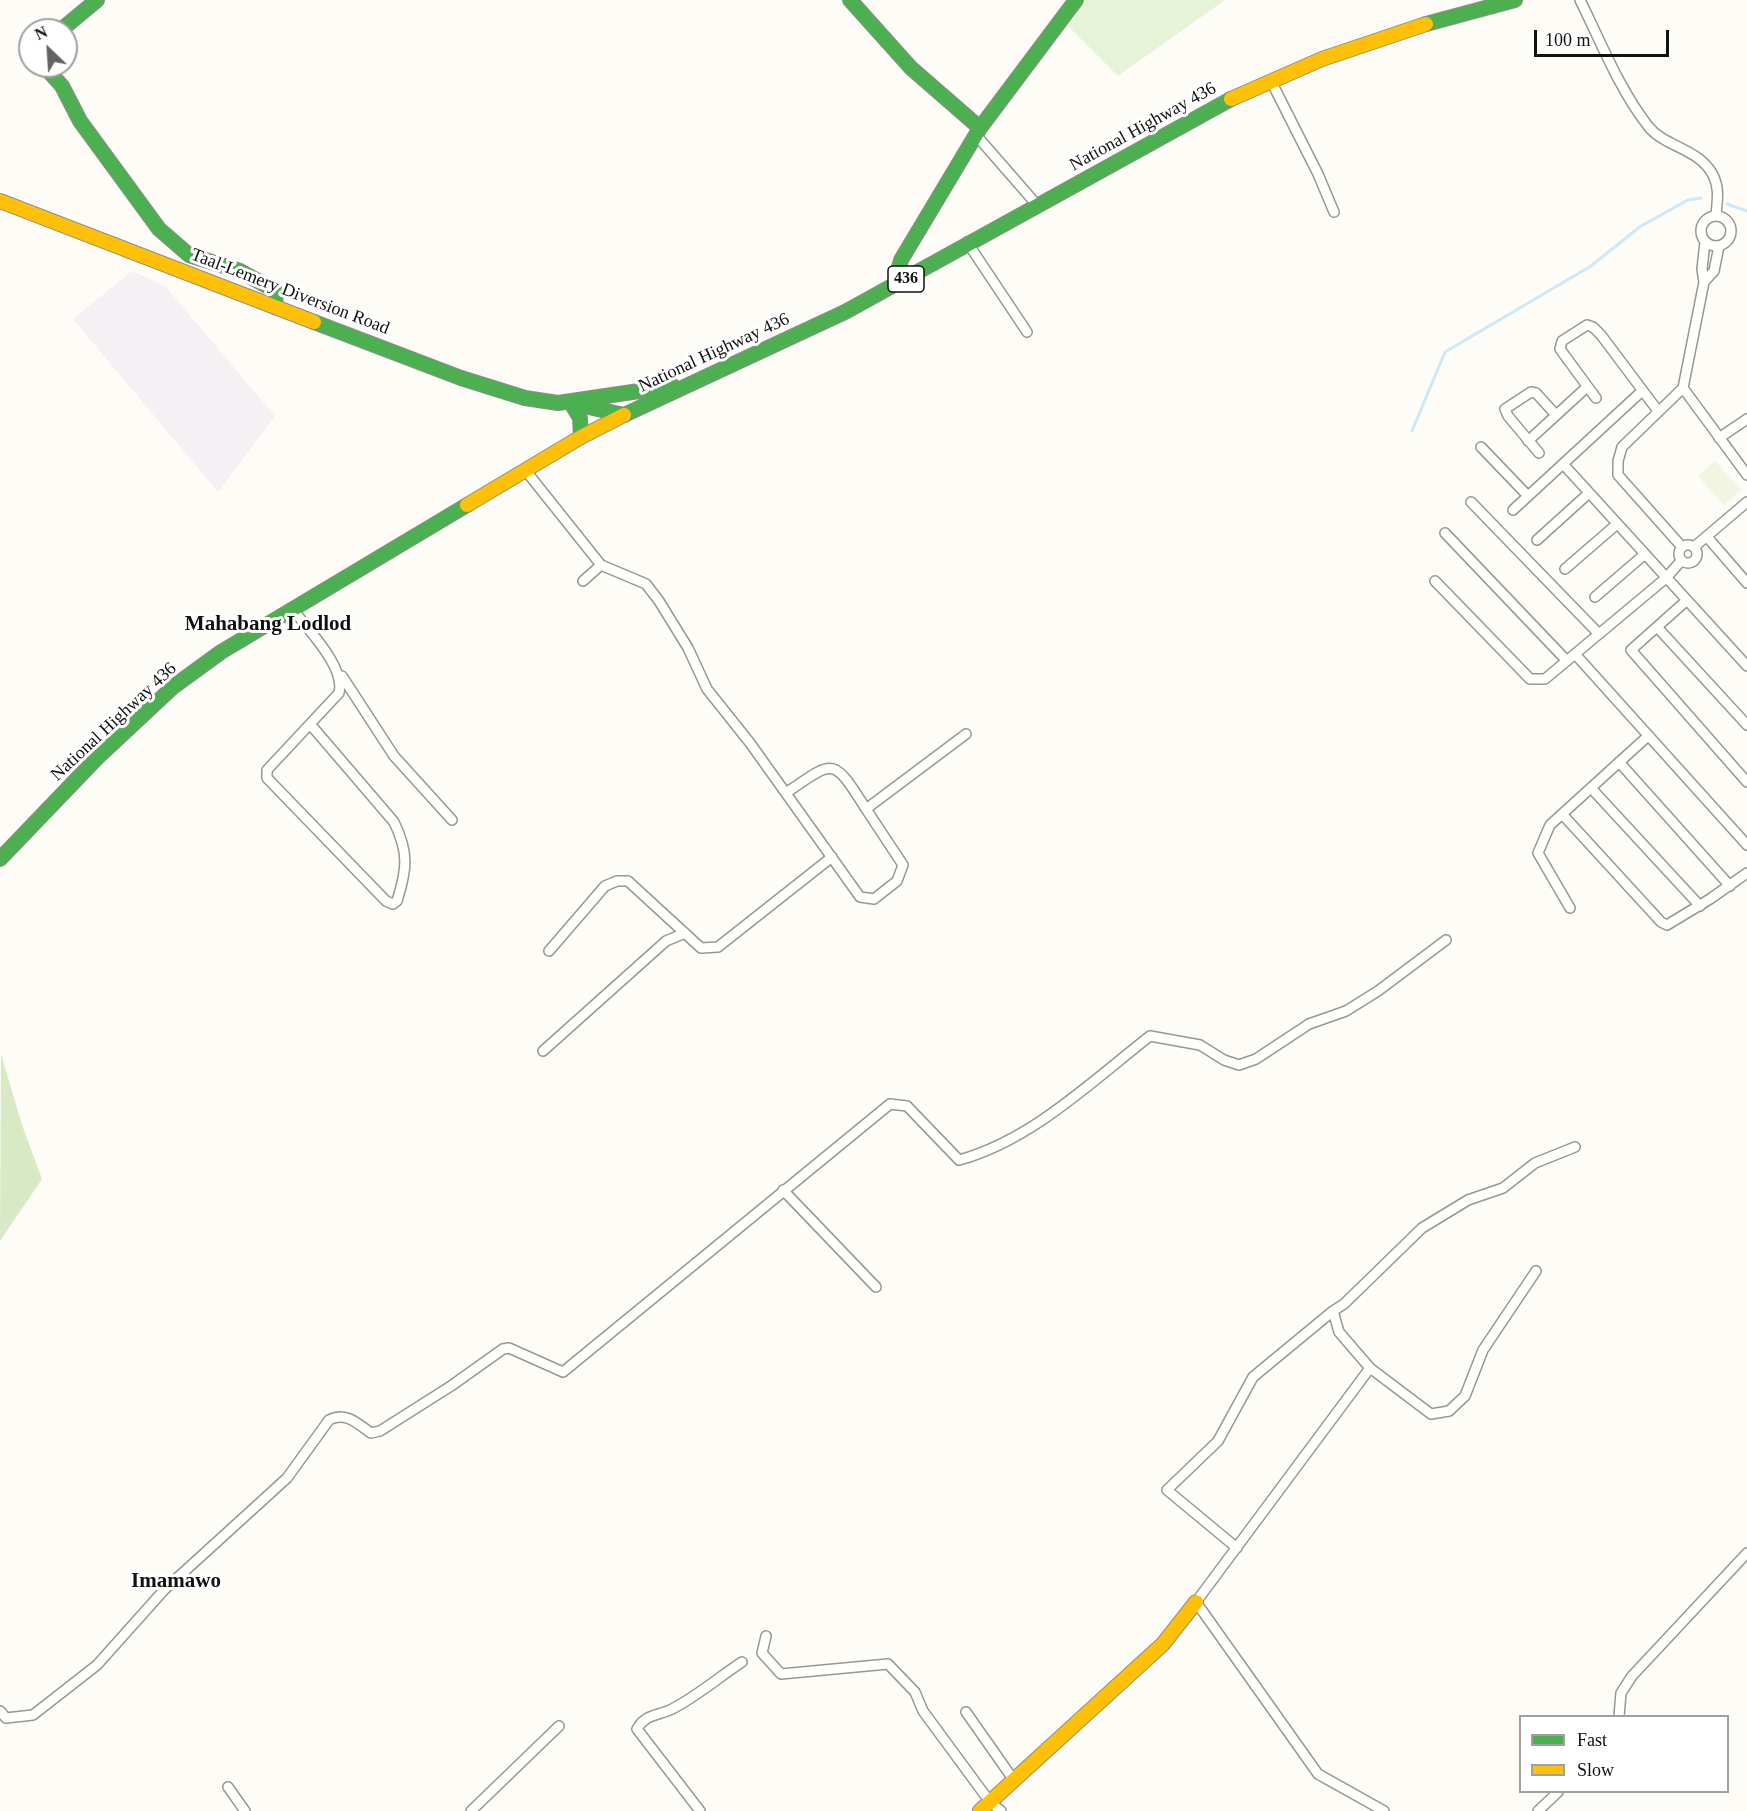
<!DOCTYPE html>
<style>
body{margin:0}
#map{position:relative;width:1747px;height:1811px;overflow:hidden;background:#fdfcf7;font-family:Georgia,serif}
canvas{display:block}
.legend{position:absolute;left:1519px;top:1715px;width:210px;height:78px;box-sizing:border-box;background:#fff;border:2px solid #a0a0a0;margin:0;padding:8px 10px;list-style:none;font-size:18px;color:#111}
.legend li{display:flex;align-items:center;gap:12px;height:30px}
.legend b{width:30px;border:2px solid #a0a0a0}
.north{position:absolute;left:18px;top:18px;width:60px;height:60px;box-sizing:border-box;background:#fff;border:2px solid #a0a0a0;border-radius:50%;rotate:335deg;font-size:16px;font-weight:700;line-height:24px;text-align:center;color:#111}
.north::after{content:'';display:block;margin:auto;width:21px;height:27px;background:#646362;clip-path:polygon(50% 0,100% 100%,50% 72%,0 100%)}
.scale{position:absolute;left:1534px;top:30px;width:135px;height:27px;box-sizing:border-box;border:3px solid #111;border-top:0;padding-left:8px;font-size:18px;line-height:21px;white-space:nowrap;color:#111;-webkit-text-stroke:4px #fff;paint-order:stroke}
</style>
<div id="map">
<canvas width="1747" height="1811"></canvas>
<ul class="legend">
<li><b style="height:8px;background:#4caf50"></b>Fast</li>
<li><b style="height:8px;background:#ffc107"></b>Slow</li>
</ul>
<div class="north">N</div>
<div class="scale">100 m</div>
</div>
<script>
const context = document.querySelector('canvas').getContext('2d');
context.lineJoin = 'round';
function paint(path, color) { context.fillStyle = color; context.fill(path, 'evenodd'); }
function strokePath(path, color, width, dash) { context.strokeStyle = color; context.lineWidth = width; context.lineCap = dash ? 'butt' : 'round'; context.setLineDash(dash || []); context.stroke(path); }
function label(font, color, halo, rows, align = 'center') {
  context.font = font + ' Georgia,serif'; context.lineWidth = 6; context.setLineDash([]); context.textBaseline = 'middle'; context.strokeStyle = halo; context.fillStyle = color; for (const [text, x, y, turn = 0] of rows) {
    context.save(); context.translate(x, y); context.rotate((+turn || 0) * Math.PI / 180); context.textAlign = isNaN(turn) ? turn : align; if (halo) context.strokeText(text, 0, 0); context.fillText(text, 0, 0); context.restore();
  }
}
const industrial = new Path2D(`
 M132 271 165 286 275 416 218 492 73 319Z`);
const green = new Path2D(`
 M1085 0H1225L1118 76 1068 26Z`);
const forest = new Path2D(`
 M1 1054 22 1125 42 1179 0 1241Z`);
const pitch = new Path2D(`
 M1715 461 1741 490 1724 505 1698 476Z`);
const stream = new Path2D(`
 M1727 204 1747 211
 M1412 431 1445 352 1591 266 1641 226 1688 200 1701 198`);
const street = new Path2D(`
 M1580 0C1601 42 1619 89 1648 126 1664 147 1699 148 1713 175 1720 189 1717 201 1716 216
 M1271 81 1318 174 1334 212
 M976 135 1037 205
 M1701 231a15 15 0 1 1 30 0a15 15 0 1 1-30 0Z
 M967 242 1027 332
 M1704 282 1714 271 1719 246
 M1683 388 1747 475
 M1596 398 1560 349 1562 341 1587 325 1593 327 1601 335 1658 411
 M1719 438 1747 419
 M1528 441 1587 387
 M1481 447 1528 496
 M1539 453 1508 416 1505 409 1531 392 1536 393 1556 415
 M1563 464 1747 666
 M526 471 601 565 646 584 659 601 688 648 707 689 750 743 860 897 874 899 897 881 903 865 866 809 966 734
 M1471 502 1599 634
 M1513 510 1641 392
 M1445 533 1567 661
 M1708 538 1747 583
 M1537 540 1589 493
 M1679 554a9 9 0 1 1 18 0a9 9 0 1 1-18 0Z
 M1682 547 1618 475V461L1622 447 1683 388 1704 282 1702 269 1705 242
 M1694 547 1747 502
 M1565 569 1617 524
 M583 581 601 565
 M1435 581 1530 679H1545L1666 578 1681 561
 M1595 597 1645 554
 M1686 601 1631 650 1747 782
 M292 608C307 629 346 667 339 693L267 770V778L386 901 393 904 397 901C407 869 409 853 394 822L310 724
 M1657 627 1747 725
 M1575 654 1747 845
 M342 676 394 756 452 820
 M1619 762 1730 886
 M1591 788 1700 906
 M786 793C835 759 833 757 866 809
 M1562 814 1661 922 1667 925 1710 899 1747 873
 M1570 908 1538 853 1550 825 1648 736
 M549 951 605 886 617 881H628L701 948 718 947 832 857
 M543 1051 666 941 685 933
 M783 1190 876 1287
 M1370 1368 1431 1414 1449 1411 1465 1396 1483 1350 1536 1271
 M1237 1548 1167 1490 1218 1441 1253 1377 1333 1311
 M766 1636 762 1653 781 1674 888 1664 915 1692 923 1711 990 1802 1001 1811
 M0 1711 6 1718 33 1715 97 1665 164 1590 287 1478 329 1420C346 1411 358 1424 371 1433L380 1431 451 1386 503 1349 509 1348 563 1372 890 1104 907 1106 959 1160C1032 1140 1092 1081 1150 1036L1200 1045 1224 1060 1239 1065 1256 1059 1309 1024 1346 1011 1378 991 1446 940
 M966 1712 1013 1779
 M1619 1716 1621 1693 1632 1676 1747 1553
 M228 1787 245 1811
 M471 1811 559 1726
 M700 1811 637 1729C645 1714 658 1716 672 1709 696 1697 719 1677 742 1662
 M1384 1811 1318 1774 1196 1602 1370 1368 1339 1332 1333 1311 1344 1304 1422 1228 1468 1200 1503 1188 1535 1163 1575 1147
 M1538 1811 1558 1792`);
const fast = new Path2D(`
 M850 0 911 68 980 128
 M1426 24 1515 0
 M61 30 97 0
 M44 66 62 86 80 121 159 229 189 255 240 271 276 291 275 307
 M902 281 898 271 901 260 980 128 1076 0
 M314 322 461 378 525 398 558 403 673 386
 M571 403 580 418 581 437
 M571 403 624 415 845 312 1231 99
 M0 859 97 758 173 687 221 652 467 505`);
const slow = new Path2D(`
 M1231 99 1322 59 1426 24
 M0 201 314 322
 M467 505 581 437 624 415
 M980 1811 1163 1644 1196 1602`);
const shields = [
 [906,279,36]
];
const shieldNames = [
 ["436",906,279]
];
const streetNames = [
 ["National Highway 436",1143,127,-29],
 ["Taal-Lemery Diversion Road",290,292,21],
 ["National Highway 436",714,353,-25],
 ["National Highway 436",114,722,-43]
];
const quarterNames = [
 ["Mahabang Lodlod",268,625],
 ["Imamawo",176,1582]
];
paint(industrial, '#f5f0f3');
paint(green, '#e7f3d7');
paint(forest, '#d8eac5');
paint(pitch, '#f0f6e1');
strokePath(stream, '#cde8f7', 3);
strokePath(street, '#979795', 12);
strokePath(fast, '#8e8d8b', 16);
strokePath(slow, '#8e8d8b', 16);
strokePath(street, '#fffffe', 9);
strokePath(fast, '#4caf50', 14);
strokePath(slow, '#ffc107', 14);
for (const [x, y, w] of shields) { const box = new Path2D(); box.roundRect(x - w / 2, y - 13, w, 26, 4.5); context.fillStyle = '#fff'; context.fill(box); strokePath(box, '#111', 1.5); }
label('bold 16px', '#111', null, shieldNames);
label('18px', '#111', '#fff', streetNames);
label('bold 21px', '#111', '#fff', quarterNames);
</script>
